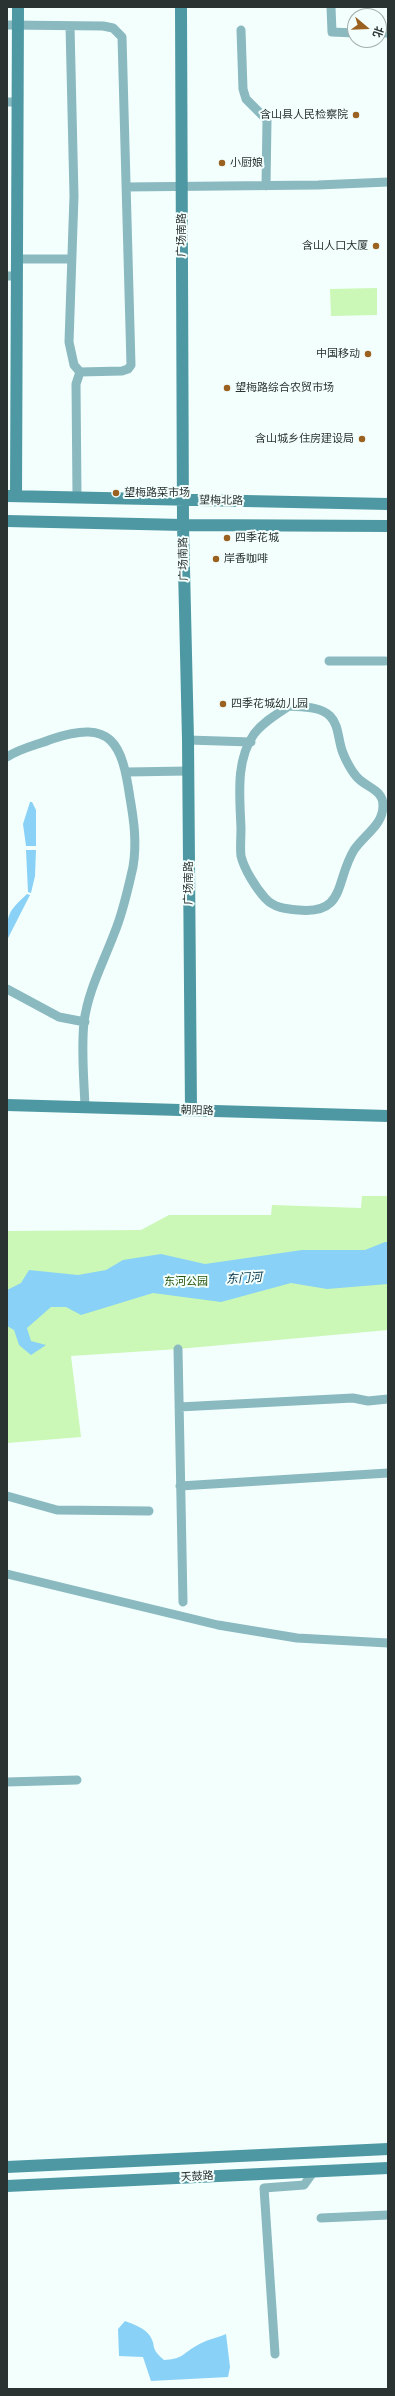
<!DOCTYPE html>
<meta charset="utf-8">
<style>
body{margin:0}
#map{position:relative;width:395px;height:2396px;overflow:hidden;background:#f2fffd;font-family:"DejaVu Sans","Noto Sans SC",sans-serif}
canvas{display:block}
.frame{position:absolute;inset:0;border:8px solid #2b3332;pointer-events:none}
.north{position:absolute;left:347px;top:8px;width:40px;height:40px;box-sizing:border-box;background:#f2fffd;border:1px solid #a2adac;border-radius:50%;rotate:109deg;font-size:11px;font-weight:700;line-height:16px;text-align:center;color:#2b3332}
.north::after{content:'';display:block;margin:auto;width:14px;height:18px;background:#9b6120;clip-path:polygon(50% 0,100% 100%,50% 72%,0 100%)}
</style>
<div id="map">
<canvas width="395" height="2396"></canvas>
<div class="frame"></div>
<div class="north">北</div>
</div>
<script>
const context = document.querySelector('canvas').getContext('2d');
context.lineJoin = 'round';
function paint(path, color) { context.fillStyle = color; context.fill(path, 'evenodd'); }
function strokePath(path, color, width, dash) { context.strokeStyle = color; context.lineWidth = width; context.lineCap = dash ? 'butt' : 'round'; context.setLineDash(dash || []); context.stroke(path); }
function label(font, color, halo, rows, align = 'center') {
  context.font = font + ' "DejaVu Sans","Noto Sans SC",sans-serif'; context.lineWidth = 4; context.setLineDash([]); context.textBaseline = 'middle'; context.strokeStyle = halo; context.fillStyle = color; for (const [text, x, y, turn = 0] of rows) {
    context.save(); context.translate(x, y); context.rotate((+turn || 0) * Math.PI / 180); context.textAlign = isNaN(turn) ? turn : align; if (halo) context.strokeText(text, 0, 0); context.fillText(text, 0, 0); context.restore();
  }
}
const green = new Path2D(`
 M377 288V315L331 316 330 289Z
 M362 1196H388V1330L178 1349 71 1356 81 1437 7 1443V1231L141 1230 169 1215H271L272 1205 361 1208Z`);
const water = new Path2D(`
 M30 802H32L36 810V846H26L23 824Z
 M26 850H36L35 876 31 893 28 892Z
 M27 894 30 895 7 940C7 913 8 912 27 894Z
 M385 1242H388V1284L327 1289 291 1283 221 1302 153 1293 81 1315 66 1307H51L27 1328 31 1341 46 1345 31 1355 19 1345 14 1330 7 1326V1290L21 1283 29 1270 78 1275 106 1270 123 1260 161 1254 205 1264 302 1250H365Z
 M125 2321C133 2324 145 2328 150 2336 157 2347 149 2347 164 2360 183 2359 182 2354 196 2346 205 2340 217 2338 226 2334L230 2367 228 2377 151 2381 143 2357 119 2356 118 2329Z`);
const street = new Path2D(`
 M331 7 332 32 355 33
 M7 25 103 26 113 28 122 37 131 365 128 369 122 371 80 372 76 384 77 496
 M70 26 74 196 69 342 74 365 80 372
 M241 30 243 89 246 99 267 120 266 186
 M379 33H388
 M7 102H18
 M126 187 318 185 388 182
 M17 259H70
 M7 276H17
 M329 661H385
 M289 706C302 707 320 706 330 716 338 724 338 736 341 747 343 755 350 769 356 776 364 787 384 789 383 806 383 825 364 835 354 850 335 881 346 915 298 910 286 909 274 908 265 898 256 888 244 869 241 856 240 848 241 837 241 829 240 798 235 761 254 734 263 722 277 714 289 706Z
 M188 740 251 742
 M7 757C21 748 37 745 52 739 112 719 122 743 130 798 134 821 137 843 133 867 128 889 123 913 114 934 103 963 88 991 84 1022 81 1050 84 1079 85 1107
 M127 772 188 771
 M7 989 59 1017 85 1022
 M178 1349 183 1602
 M179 1407 353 1398 368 1401 388 1399
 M180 1486 388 1473
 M7 1496 57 1510 149 1511
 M7 1574 218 1625 297 1638 388 1643
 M7 1782 77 1780
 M321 2218 388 2215
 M275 2354 264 2188 304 2185 314 2171`);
const secondary = new Path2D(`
 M181 7 183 525 188 740 191 1110
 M7 496 388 504
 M16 496 18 7
 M7 521 183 525 388 526
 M7 1105 388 1116
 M7 2167 388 2149
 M7 2186 388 2168`);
const markers = [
 [356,115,4,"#9b6120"],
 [222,163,4,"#9b6120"],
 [376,246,4,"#9b6120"],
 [368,354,4,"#9b6120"],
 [227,388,4,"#9b6120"],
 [362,439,4,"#9b6120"],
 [116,493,4,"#9b6120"],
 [227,538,4,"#9b6120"],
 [216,559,4,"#9b6120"],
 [223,704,4,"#9b6120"]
];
const poiNames = [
 ["含山县人民检察院",348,115,"right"],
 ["小厨娘",230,163],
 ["含山人口大厦",368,246,"right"],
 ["中国移动",360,354,"right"],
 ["望梅路综合农贸市场",235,388],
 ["含山城乡住房建设局",354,439,"right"],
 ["望梅路菜市场",124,493],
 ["四季花城",235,538],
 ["岸香咖啡",224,559],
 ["四季花城幼儿园",231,704]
];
const streetNames = [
 ["广场南路",182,235,-90],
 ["望梅北路",221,501,1],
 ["广场南路",184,559,-91],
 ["广场南路",189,883,-90],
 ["朝阳路",197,1111,2],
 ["天鼓路",197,2177,-3]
];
const parkNames = [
 ["东河公园",186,1282]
];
const waterNames = [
 ["东门河",244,1279,-4]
];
paint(green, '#cbf8b6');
paint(water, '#89d1f6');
strokePath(street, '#8bb9c0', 9);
strokePath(secondary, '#4e98a3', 12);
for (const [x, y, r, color] of markers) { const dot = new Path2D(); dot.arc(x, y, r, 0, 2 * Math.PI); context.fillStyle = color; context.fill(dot); strokePath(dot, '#f2fffd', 1.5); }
label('11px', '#2b3332', '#f2fffd', poiNames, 'left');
label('11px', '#2b3332', '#f2fffd', streetNames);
label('11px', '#275306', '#f2fffd', parkNames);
label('italic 12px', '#063245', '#f2fffd', waterNames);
</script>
